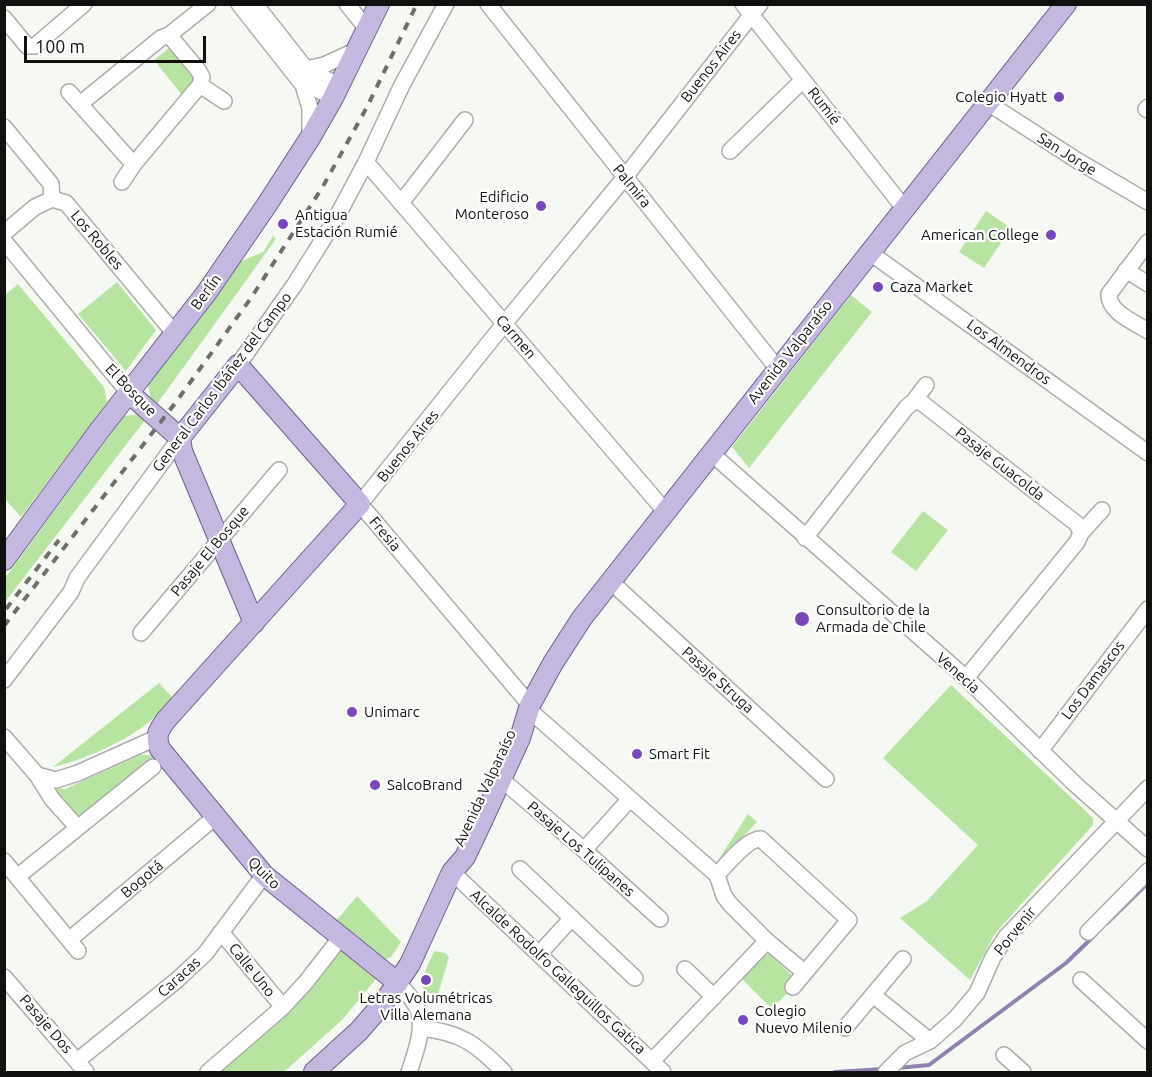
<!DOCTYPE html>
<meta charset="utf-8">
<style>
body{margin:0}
#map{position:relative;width:1152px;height:1077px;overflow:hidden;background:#f5f8f3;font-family:Ubuntu,sans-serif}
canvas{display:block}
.frame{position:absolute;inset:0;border:6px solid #10110f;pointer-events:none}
.scale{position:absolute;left:24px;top:36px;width:182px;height:27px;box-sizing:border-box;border:3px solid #10110f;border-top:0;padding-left:8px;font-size:18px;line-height:21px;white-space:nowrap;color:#10110f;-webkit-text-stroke:4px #fff;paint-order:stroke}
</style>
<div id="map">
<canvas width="1152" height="1077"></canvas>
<div class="frame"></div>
<div class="scale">100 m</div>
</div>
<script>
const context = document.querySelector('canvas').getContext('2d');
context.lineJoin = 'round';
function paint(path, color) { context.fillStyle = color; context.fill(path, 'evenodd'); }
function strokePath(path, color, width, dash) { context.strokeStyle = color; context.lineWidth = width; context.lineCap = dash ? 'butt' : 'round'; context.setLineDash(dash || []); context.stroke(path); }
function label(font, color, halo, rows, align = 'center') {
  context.font = font + ' Ubuntu,sans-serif'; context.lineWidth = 4.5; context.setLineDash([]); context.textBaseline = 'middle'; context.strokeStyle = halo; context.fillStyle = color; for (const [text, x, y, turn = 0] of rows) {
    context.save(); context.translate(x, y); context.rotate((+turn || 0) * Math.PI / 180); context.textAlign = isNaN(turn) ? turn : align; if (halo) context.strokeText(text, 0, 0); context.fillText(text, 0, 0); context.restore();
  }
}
const green = new Path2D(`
 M169 48 194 79 182 95 154 60Z
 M986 211 1011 228 984 268 959 252Z
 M273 236 276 239 157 404 151 400 148 385 239 262 263 252Z
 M117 282 156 330 126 371 78 314Z
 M18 284 104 387 107 402 21 517 4 498 5 295Z
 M851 295 872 312 749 468 732 447Z
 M139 414 146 419 5 602V578L124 416Z
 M923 511 948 530 916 571 891 552Z
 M159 683 173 698C166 706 158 714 150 721 129 740 81 761 53 767Z
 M951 685 1093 818V825L998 930 992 939 970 980 900 918 927 901 978 845 883 758Z
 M141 755H150L156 761 80 822 51 788 65 789Z
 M748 814 757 822 720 862H717Z
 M357 896 401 942 391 957 386 959 336 921Z
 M341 950 376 979 342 1020 284 1072H218L295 1006Z
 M434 951 445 953 449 957 436 1001 432 1002 420 983Z
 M769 954 796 979 791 989 772 1009 742 979 765 955Z`);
const stream = new Path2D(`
 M1107 923 1148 883
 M897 1068 929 1065 1066 963 1096 934
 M835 1072 883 1069`);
const minor = new Path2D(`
 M239 4 303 85 311 86 333 98
 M255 4 306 69 340 86
 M347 4 367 29
 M488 4 777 368
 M743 4 904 208
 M4 18 27 46H35L84 4
 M169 35 208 4
 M200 85 224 101
 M69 92 128 158 134 164 200 85 202 77 198 70 169 35 161 38 80 104
 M988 103 1078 161 1148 202
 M1148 107 1146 109 1148 110
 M4 127 51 184 52 199
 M310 136V108L303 85 306 69 324 65 357 50
 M730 151 803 80
 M366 162 665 511
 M122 182 134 164
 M401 203 465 120
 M4 233 35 207 52 199 66 203 175 334
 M4 241 129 393
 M1148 242 1109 294C1108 312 1134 322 1148 331
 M869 252 1148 453
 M1126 270 1148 284
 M238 365 295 284 334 222 366 162 402 85 446 4
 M914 401 926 385
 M711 453 966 678 1076 785 1148 849
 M1081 533 1102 510
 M805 538 906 408 914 401 922 403 1077 524 1081 533 1077 542 966 678
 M610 581 826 779
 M141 633 279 470
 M4 680 71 592 77 578 180 438
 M530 705 360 504 504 324 625 177 760 4
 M528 709 717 875
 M4 737 37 775 56 780 78 773 156 738
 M1040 751 1148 609
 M37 775 52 799 77 827
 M501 779 584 850 660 919
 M584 850 629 800
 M4 861 78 951
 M520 869 635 978
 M452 872 663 1072
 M717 875C726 865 748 838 761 839L849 920 793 987
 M717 875 724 896 730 904 767 941 804 972
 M17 877 153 767
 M221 932 283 1007
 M1088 932 1148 871
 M69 940 215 817
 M539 954 572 918
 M685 969 714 997
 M4 977 86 1072
 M1081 980 1148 1041
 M398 983C405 991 414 1000 418 1010 425 1029 415 1054 409 1072
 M873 995 930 1041
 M420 1028C461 1032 476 1044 504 1072
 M845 1028 903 959
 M1004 1055 1023 1072
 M77 1061 177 980 205 954 264 875
 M652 1061 767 941
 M208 1072 283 1007 306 982 341 937
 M886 1072 905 1053 930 1041 955 1019 977 993 993 957 1006 937 1148 788`);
const major = new Path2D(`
 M129 393 180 438 182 451 254 623
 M180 438 238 365 360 504 166 720C158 731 155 736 160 749L264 875 398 983
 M4 560 99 431 207 292 266 206 310 138 333 98 379 4
 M314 1072 359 1031 385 1001 410 964 452 872 465 857 483 819 520 738 530 705 553 663 582 618 1066 4`);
const rail = new Path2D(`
 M6 609 59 540
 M4 626 176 402 251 298 322 188 367 107 417 4`);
const markers = [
 [1059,97,6,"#7846bd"],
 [541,206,6,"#7846bd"],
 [283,224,6,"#7846bd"],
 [1051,235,6,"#7846bd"],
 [878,287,6,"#7846bd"],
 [802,619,8,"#7846bd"],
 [352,712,6,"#7846bd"],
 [637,754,6,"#7846bd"],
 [375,785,6,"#7846bd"],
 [426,980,6,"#7846bd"],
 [743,1020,6,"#7846bd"]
];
const streetNames = [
 ["Buenos Aires",711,66,-52],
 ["Rumié",824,106,52],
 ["San Jorge",1067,154,32],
 ["Palmira",632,186,51],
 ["Los Robles",97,240,50],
 ["Berlín",206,292,-54],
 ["Carmen",516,337,49],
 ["Avenida Valparaíso",790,352,-52],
 ["Los Almendros",1009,352,36],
 ["General Carlos Ibáñez del Campo",222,382,-53],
 ["El Bosque",131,390,46],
 ["Buenos Aires",408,446,-51],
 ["Pasaje Guacolda",1000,464,38],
 ["Fresia",385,534,50],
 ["Pasaje El Bosque",210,551,-50],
 ["Venecia",958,673,42],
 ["Pasaje Struga",718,680,42],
 ["Los Damascos",1093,680,-53],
 ["Avenida Valparaíso",485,788,-65],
 ["Pasaje Los Tulipanes",581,849,41],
 ["Quito",264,873,45],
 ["Bogotá",142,879,-40],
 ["Porvenir",1015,931,-51],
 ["Calle Uno",252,970,51],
 ["Alcalde Rodolfo Galleguillos Gatica",558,972,43],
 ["Caracas",179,977,-42],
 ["Pasaje Dos",46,1024,49]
];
const poiNames = [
 ["Colegio Hyatt",1047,97,"right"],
 ["Edificio",529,197,"right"],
 ["Monteroso",529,214,"right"],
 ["Antigua",295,215],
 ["Estación Rumié",295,232],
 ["American College",1039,235,"right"],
 ["Caza Market",890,287],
 ["Consultorio de la",816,610],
 ["Armada de Chile",816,627],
 ["Unimarc",364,712],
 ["Smart Fit",649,754],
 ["SalcoBrand",387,785],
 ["Letras Volumétricas",426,998,"center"],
 ["Villa Alemana",426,1015,"center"],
 ["Colegio",755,1011],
 ["Nuevo Milenio",755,1028]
];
paint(green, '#b7e5a1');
strokePath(stream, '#9180b2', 4);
strokePath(minor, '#aaada8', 18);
strokePath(major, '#6d5e8a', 22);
strokePath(minor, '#fff', 15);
strokePath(major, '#c5b8e0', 20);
strokePath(rail, '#6d6f6c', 4, [8, 8]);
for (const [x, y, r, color] of markers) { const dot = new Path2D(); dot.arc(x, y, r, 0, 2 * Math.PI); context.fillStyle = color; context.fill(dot); strokePath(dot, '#fff', 2); }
label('15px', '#10110f', '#fff', streetNames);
label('15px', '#10110f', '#fff', poiNames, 'left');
</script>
